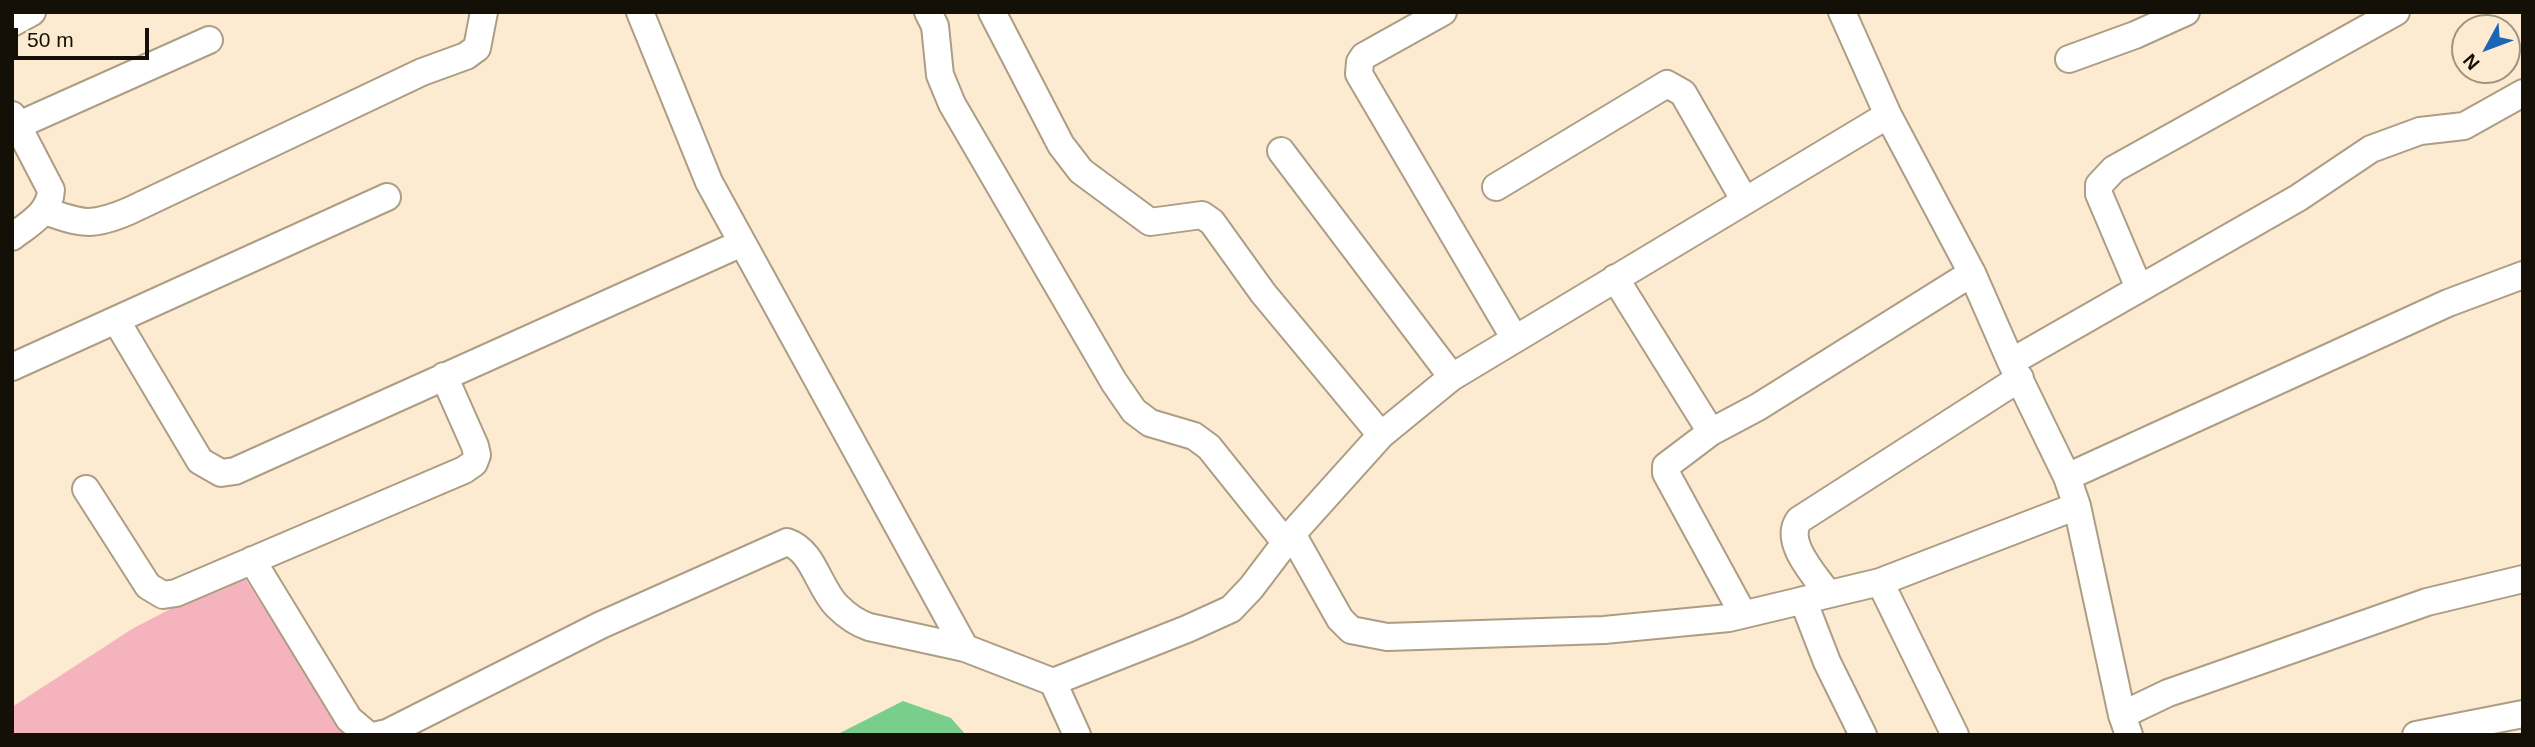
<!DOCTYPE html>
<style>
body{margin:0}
#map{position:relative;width:2535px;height:747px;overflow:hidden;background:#fcebd1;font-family:Helvetica,sans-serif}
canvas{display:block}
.frame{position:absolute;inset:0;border:14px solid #151007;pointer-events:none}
.north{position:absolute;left:2451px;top:14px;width:70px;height:70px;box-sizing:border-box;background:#fcebd1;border:2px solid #a09380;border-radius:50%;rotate:229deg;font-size:19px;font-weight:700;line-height:28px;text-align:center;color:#151007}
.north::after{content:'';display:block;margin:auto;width:24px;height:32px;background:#1b65b4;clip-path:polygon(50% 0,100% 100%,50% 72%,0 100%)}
.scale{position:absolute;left:14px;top:28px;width:135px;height:32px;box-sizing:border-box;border:4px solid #151007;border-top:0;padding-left:9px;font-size:21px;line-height:24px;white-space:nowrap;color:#151007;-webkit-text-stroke:5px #fcebd1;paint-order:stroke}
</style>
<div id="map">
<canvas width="2535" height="747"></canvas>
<div class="frame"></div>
<div class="north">N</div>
<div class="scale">50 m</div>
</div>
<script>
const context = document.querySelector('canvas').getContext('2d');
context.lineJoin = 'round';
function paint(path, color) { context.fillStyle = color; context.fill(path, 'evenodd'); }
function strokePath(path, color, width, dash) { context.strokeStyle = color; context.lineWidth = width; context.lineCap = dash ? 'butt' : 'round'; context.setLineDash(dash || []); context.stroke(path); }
const green = new Path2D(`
 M241 572 345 735H12V707L132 629Z`);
const water = new Path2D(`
 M903 701 951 718 966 735H836Z`);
const minor = new Path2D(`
 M640 12 709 182 965 648
 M928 12 935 26 940 75 952 104 1114 382 1134 411 1150 423 1194 436 1209 447 1285 542
 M992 12 1061 145 1081 171 1150 222 1202 215 1212 222 1263 293 1381 435
 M1443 12 1364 56 1360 62 1359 74 1515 339
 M1842 12 1888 115 1972 273 2011 362 2067 477 2077 506 2122 715 2129 735
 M12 23 32 12
 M2069 59 2135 35 2186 12
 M12 115 51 190C50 213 29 224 12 237
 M12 128 209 40
 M1281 151 1452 377
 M1496 187 1667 84 1683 93 1745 201
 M45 211C82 224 92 227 129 211L422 72 466 56 477 48 484 12
 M1615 278 1711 432 1758 407 1972 273
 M2139 288 2099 194V185L2114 169 2396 12
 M116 320 200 461 221 473 235 471 742 243
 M2011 362 2298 198 2371 149 2420 131 2464 126 2523 93
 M12 367 387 197
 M1711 432 1666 466V473L1743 614
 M2067 477 2448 303 2523 275
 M86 489 148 586 163 595 176 593 464 470 474 463 477 455 475 446 444 376
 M1292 534 1340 619 1351 630 1387 637 1604 630 1729 618 1880 582 2077 506
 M252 560 349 719 368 735
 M1880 582 1955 735
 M1828 594C1815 575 1783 542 1799 520L2020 378
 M1803 600 1827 662 1863 735
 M1053 682 1077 735
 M2122 715 2168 693 2427 602 2523 579
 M378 735 387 733 601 625 787 542C814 551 818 587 837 606 846 615 857 623 869 627L965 648 1053 682 1187 629 1231 609 1251 588 1292 534 1381 435 1452 377 1888 115
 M2416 735 2523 714`);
paint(green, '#f5b4bd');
paint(water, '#7ace8c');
strokePath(minor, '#ac9d84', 30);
strokePath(minor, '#fff', 26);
</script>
